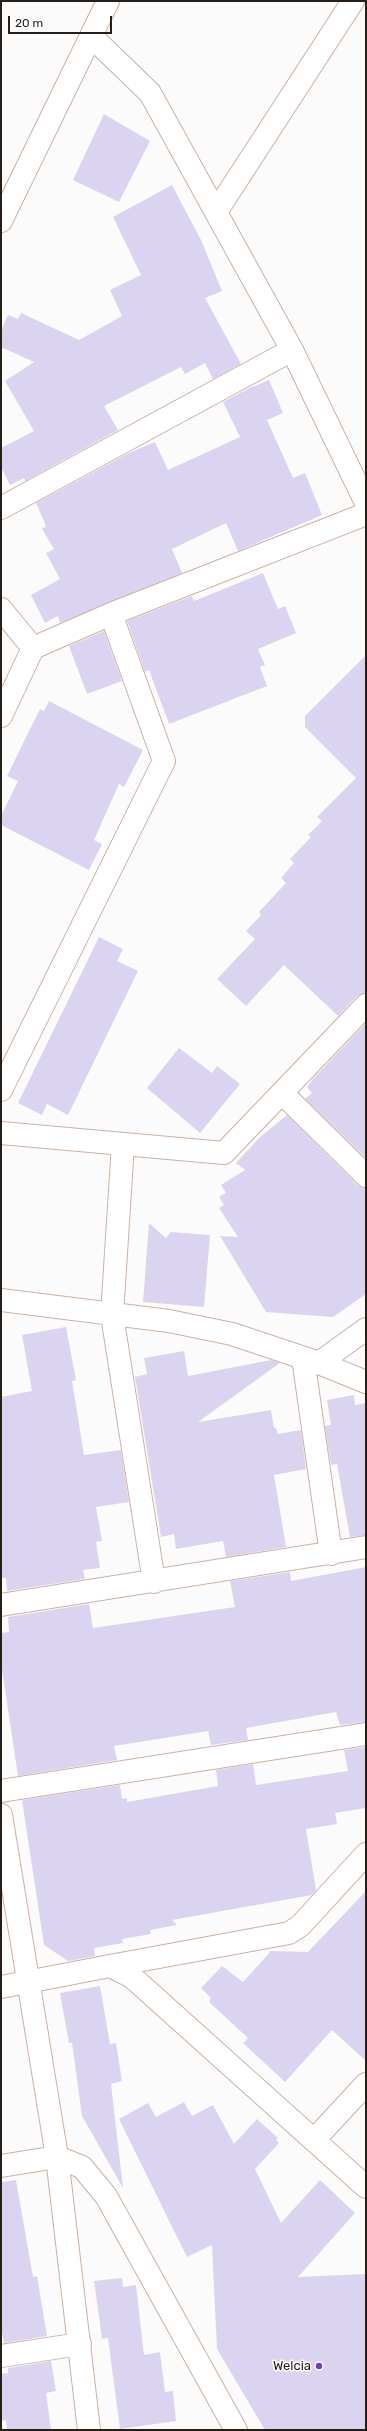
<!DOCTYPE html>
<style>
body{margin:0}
#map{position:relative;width:367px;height:2431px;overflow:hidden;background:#fbfbfb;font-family:Rubik,sans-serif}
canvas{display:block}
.frame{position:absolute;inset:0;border:2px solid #281e18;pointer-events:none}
.scale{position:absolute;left:8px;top:16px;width:104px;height:18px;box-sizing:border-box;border:2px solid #281e18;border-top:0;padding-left:5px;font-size:12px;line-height:14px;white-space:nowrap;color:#281e18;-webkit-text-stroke:3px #fff;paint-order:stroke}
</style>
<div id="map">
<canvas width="367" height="2431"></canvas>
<div class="frame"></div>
<div class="scale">20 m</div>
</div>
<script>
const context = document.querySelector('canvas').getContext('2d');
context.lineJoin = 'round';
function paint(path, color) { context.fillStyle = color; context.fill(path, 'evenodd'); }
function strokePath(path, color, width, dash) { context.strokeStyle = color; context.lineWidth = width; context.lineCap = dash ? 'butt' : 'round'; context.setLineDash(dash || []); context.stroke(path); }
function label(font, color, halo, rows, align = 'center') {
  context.font = font + ' Rubik,sans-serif'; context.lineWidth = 3; context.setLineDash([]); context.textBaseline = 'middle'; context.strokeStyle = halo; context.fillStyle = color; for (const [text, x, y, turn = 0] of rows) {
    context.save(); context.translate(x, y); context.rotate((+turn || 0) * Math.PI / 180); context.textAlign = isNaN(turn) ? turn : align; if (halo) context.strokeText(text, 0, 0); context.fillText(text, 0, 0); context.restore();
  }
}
const building = new Path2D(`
 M104 114 150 141 119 202 73 180Z
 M172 185 201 240 222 291 205 298 241 364 213 379 205 363 185 374 181 367 104 406 118 430 25 481 24 478 10 485 1 467V448L34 431 5 381 34 362 1 347V331L8 315 18 319 21 313 79 340 122 316 110 290 141 275 113 217Z
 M269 380 283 413 267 420 293 478 305 473 322 515 238 551 226 523 172 549 182 573 60 623 58 616 45 623 31 595 60 579 46 553 54 549 42 529 46 526 36 503 129 453 155 442 168 470 240 437 223 402 253 386V387Z
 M263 573 278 609 285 606 296 633 258 649 265 665 260 667 267 686 169 724 149 670 145 672 127 621 192 596 194 601Z
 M104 631 122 681 87 694 69 646Z
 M366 655V993L357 996 338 1016 284 965 246 1006 217 979 255 939 246 931 261 915 259 912 286 883 281 878 294 863 290 859 311 837 308 835 322 821 317 817 356 778 305 727V716Z
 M49 701 143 750 124 787 119 784 94 840 102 844 89 870 1 825V816L18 781 7 776 40 709 44 711Z
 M99 937 123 949 117 961 138 971 68 1115 47 1104 42 1115 18 1103Z
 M366 1023V1158L305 1099 312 1093 307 1087 312 1080Z
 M179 1048 212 1073 217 1066 240 1084 200 1133 147 1088Z
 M287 1115 357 1185 366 1188V1294L333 1317 266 1312 220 1236 238 1237 219 1208 224 1205 219 1197 226 1193 221 1185 245 1170 236 1163 260 1137Z
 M149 1223 166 1238 171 1232 210 1235 204 1307 143 1302Z
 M66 1327 76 1380 72 1381 84 1455 121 1450 129 1502 96 1507 102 1541 96 1542 100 1568 83 1570 85 1579 7 1591 6 1578H1V1397L32 1391 22 1335Z
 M184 1351 188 1376 271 1360 280 1363 198 1422 271 1410 274 1428H276L278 1434 301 1430 306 1469 274 1475 286 1547 226 1557 223 1541 176 1549 174 1534 161 1537 135 1377 147 1374 144 1358Z
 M354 1395 355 1405 366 1403V1535L350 1537 337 1464 331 1465 325 1426 331 1425 327 1400Z
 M366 1567V1722L340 1725 336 1712 246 1728 248 1740 211 1745 208 1731 114 1746 117 1760 18 1776 1 1663V1633L9 1632 8 1617 89 1604 93 1628 235 1607 230 1581 290 1572 291 1581Z
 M366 1747V1808L335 1813 337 1824 306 1829 316 1890 312 1895 172 1920 177 1925 150 1930 151 1934 122 1939 123 1943 94 1948 95 1956 68 1961 44 1945 22 1800 120 1785 122 1799 127 1798V1802L218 1786 216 1770 253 1764 256 1785 348 1771 344 1750Z
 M366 1891V2061L332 2030 285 2082 243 2043 248 2038 209 2002 211 1998 201 1988 222 1966 243 1982 271 1951 308 1952Z
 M100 1986 110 2044 116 2043 122 2081 111 2084 123 2188 82 2116 72 2043H69L60 1993Z
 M184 2102 192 2116 213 2105 234 2144 257 2119 278 2138 276 2140 279 2143 255 2169 281 2223 320 2180 355 2213 298 2277 366 2274V2430H265L217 2349 212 2245 187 2257 119 2119 148 2103 156 2117Z
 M16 2180 33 2277 37 2276 47 2336 4 2343 1 2327V2182Z
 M122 2278 123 2287 136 2285 144 2355 160 2352 165 2392 173 2391 176 2421 120 2429 108 2338 102 2339 94 2281Z
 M51 2361 56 2391 46 2393 51 2430H7L6 2420 1 2421V2374L8 2373V2368Z`);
const street = new Path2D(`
 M92 37 150 93 292 350 366 503
 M216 212 353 1
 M1 508 292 350
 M1 609 33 648
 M1 716 33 648 111 614 366 514
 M1 1090 164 761 111 614
 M282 1093 366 1176
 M1 1133 224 1153 366 1005
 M123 1144 112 1315 154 1582
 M1 1300 169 1321 232 1334 319 1363 366 1382
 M303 1358 331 1554
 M319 1363 366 1329
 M1 1605 366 1547
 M1 1791 366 1734
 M110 1966 289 1933 300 1926 366 1854
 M1 2166 57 2157 82 2167 106 2196 236 2430
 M1 2356 80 2344`);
const secondary = new Path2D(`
 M1 221 108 1
 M1 1815 57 2157 89 2430
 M1 1987 110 1966 132 1977 366 2187
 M314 2140 366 2084`);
const markers = [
 [319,2366,4,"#6d41b9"]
];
const poiNames = [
 ["Welcia",311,2366]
];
paint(building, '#dbd4f1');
strokePath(street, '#ccb1a0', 24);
strokePath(secondary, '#ccb1a0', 24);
strokePath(street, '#fff', 22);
strokePath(secondary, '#fff', 22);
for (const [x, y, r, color] of markers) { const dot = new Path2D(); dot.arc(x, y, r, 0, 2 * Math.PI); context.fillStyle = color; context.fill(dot); strokePath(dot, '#fff', 1.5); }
label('13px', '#281e18', '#fff', poiNames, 'right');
</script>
